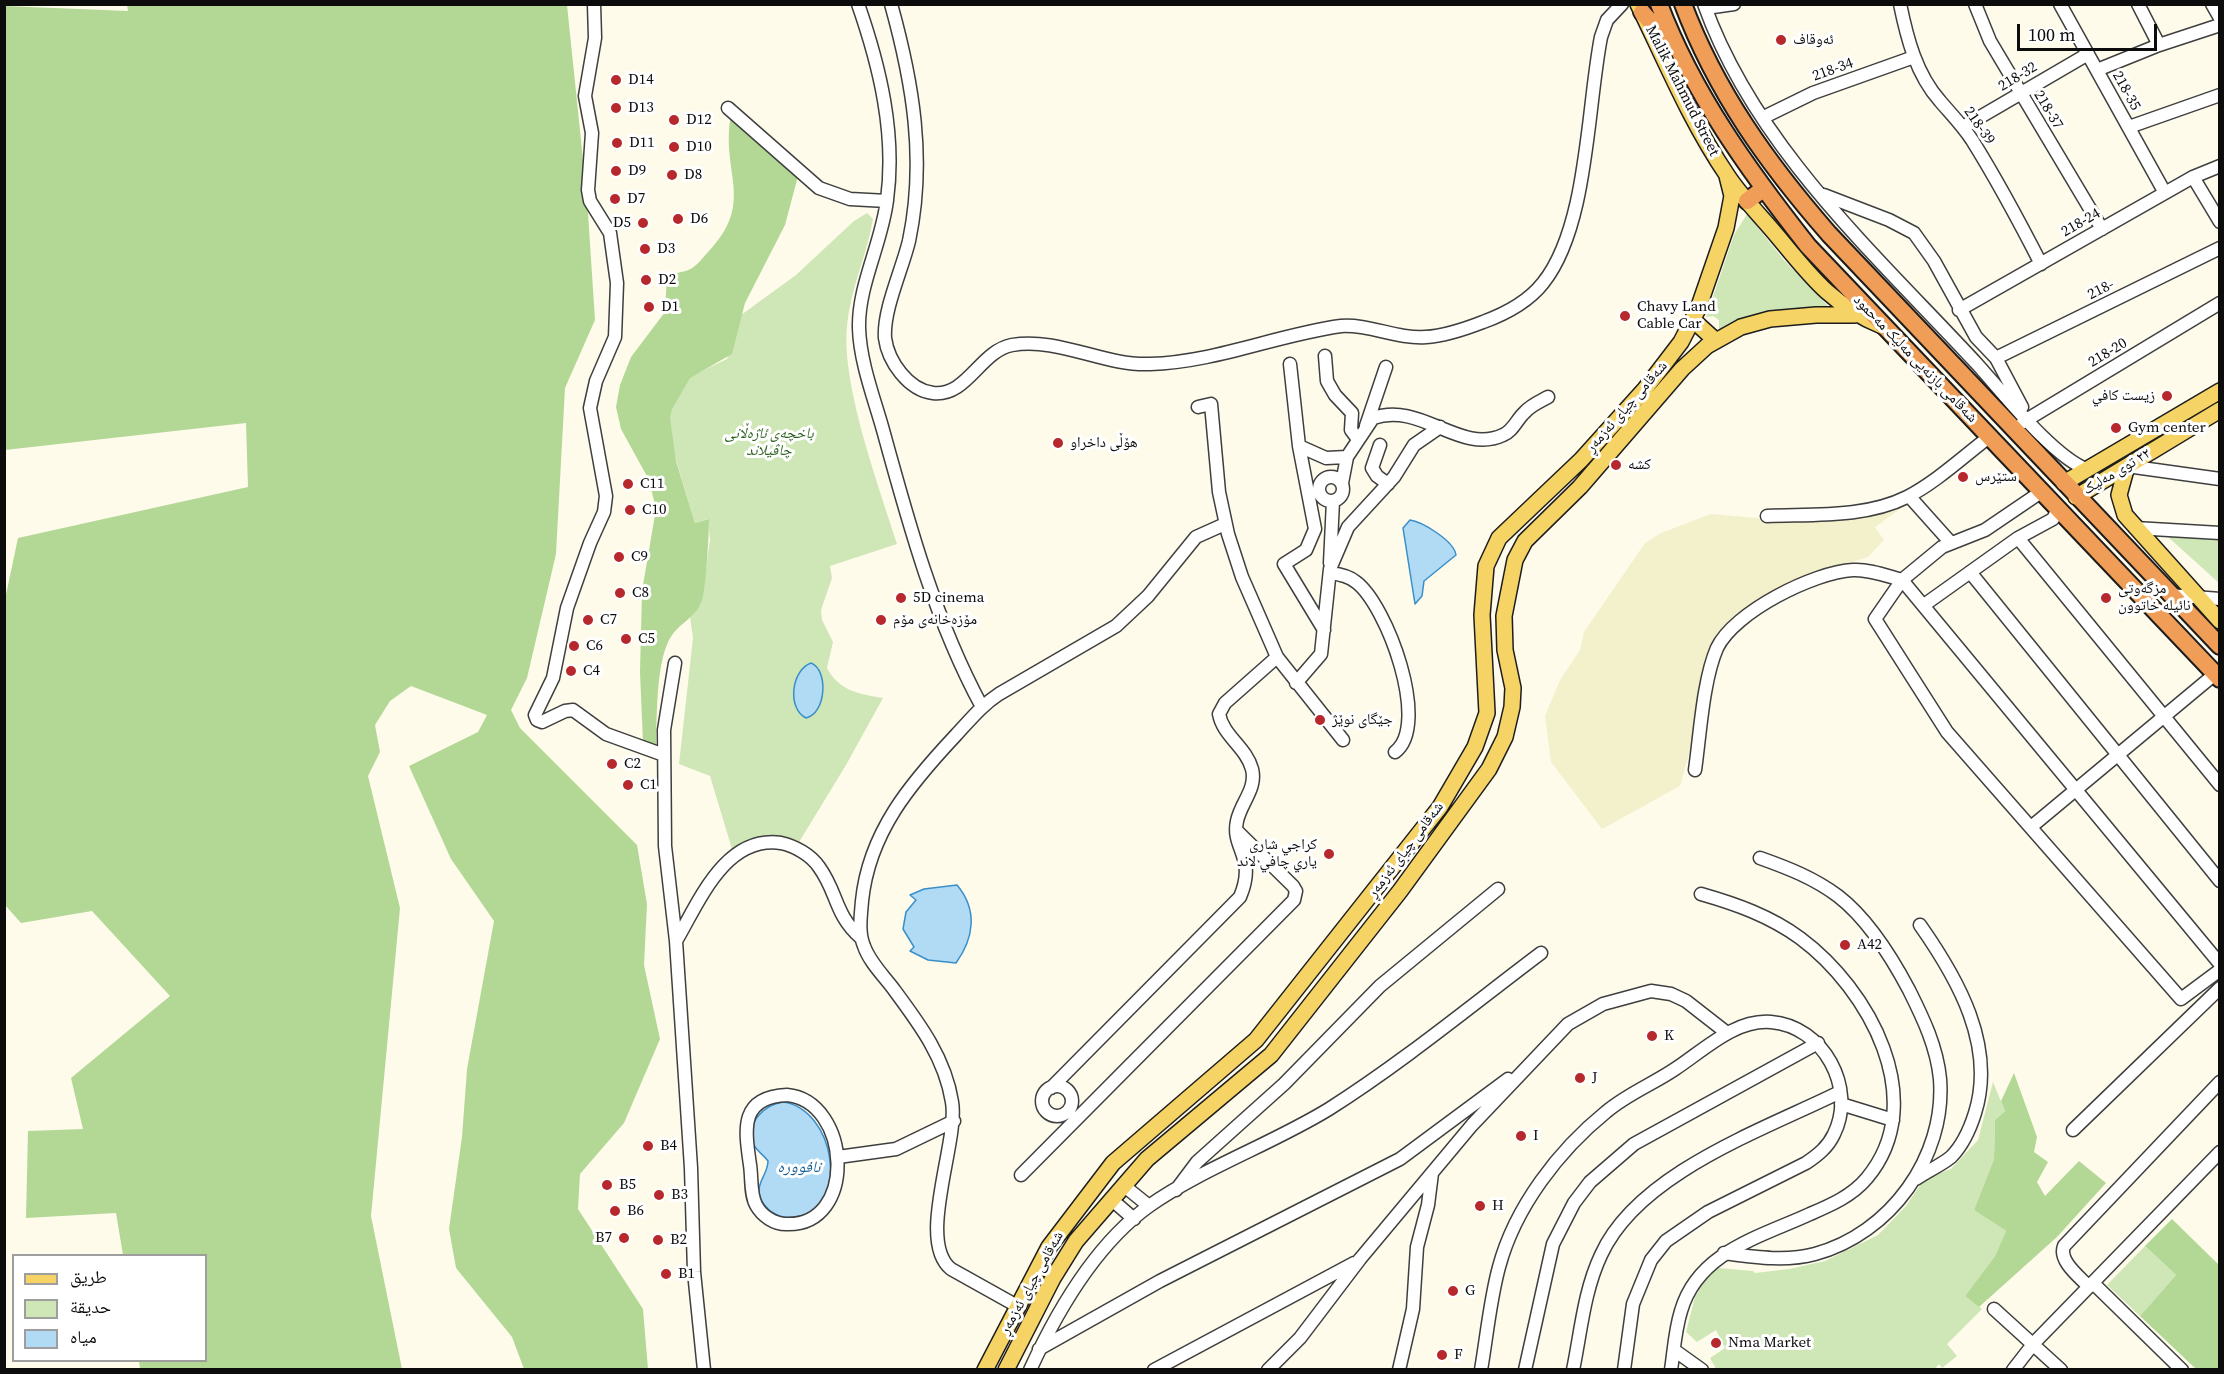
<!DOCTYPE html>
<meta charset="utf-8">
<style>
body{margin:0}
#map{position:relative;width:2224px;height:1374px;overflow:hidden;background:#fefbeb;font-family:"Source Serif 4","Noto Naskh Arabic",serif}
canvas{display:block}
.frame{position:absolute;inset:0;border:6px solid #0c0c0c;pointer-events:none}
.legend{position:absolute;left:12px;top:1254px;width:195px;height:108px;box-sizing:border-box;background:#fff;border:2px solid #9e9e9e;margin:0;padding:8px 10px;list-style:none;font-size:18px;color:#0c0c0c}
.legend li{display:flex;align-items:center;gap:12px;height:30px}
.legend b{width:30px;border:2px solid #9e9e9e}
.scale{position:absolute;left:2017px;top:24px;width:140px;height:27px;box-sizing:border-box;border:3px solid #0c0c0c;border-top:0;padding-left:8px;font-size:18px;line-height:21px;white-space:nowrap;color:#0c0c0c;-webkit-text-stroke:4px #fff;paint-order:stroke}
</style>
<div id="map">
<canvas width="2224" height="1374"></canvas>
<div class="frame"></div>
<ul class="legend">
<li><b style="height:8px;background:#f5d364"></b>طريق</li>
<li><b style="height:16px;background:#cfe7b6"></b>حديقة</li>
<li><b style="height:16px;background:#b1daf4"></b>مياه</li>
</ul>
<div class="scale">100 m</div>
</div>
<script>
const context = document.querySelector('canvas').getContext('2d');
context.lineJoin = 'round';
function paint(path, color) { context.fillStyle = color; context.fill(path, 'evenodd'); }
function strokePath(path, color, width, dash) { context.strokeStyle = color; context.lineWidth = width; context.lineCap = dash ? 'butt' : 'round'; context.setLineDash(dash || []); context.stroke(path); }
function label(font, color, halo, rows, align = 'center') {
  context.font = font + ' "Source Serif 4","Noto Naskh Arabic",serif'; context.lineWidth = 6; context.setLineDash([]); context.textBaseline = 'middle'; context.strokeStyle = halo; context.fillStyle = color; for (const [text, x, y, turn = 0] of rows) {
    context.save(); context.translate(x, y); context.rotate((+turn || 0) * Math.PI / 180); context.textAlign = isNaN(turn) ? turn : align; if (halo) context.strokeText(text, 0, 0); context.fillText(text, 0, 0); context.restore();
  }
}
const farmland = new Path2D(`
 M1903 507 1875 527 1884 540 1868 557 1795 580 1738 617 1720 643 1680 786 1602 829 1551 762 1545 716 1560 680 1580 650 1584 632 1645 543 1661 533 1711 514 1778 520 1870 516Z`);
const green = new Path2D(`
 M867 213 873 219C867 255 850 290 847 326 841 385 879 486 897 544L830 566 832 578 821 610 822 620 833 642 827 668C839 691 859 694 883 698L846 765 793 852 768 847 735 859 710 776 679 764 693 638 690 617 701 605 710 540 708 519 695 523 656 393 727 359 741 315 796 275 854 221Z
 M1747 214 1783 259 1830 308 1731 325 1719 330V320L1713 316 1706 317 1734 235Z
 M2168 537H2219V583Z
 M1993 1082 2005 1111 1995 1120 1994 1159 1974 1210 2006 1231 1995 1256 1965 1296 1982 1309 1947 1344 1957 1356 1942 1368 1939 1364 1934 1370 1716 1369 1710 1358 1725 1348 1716 1330 1697 1342 1686 1332 1695 1297 1707 1277 1718 1268 1753 1271 1755 1273 1789 1269 1825 1261 1878 1235 1906 1206 1921 1184 1929 1177 1951 1169 1978 1140Z
 M2145 1246 2176 1275 2140 1316 2107 1285Z`);
const forest = new Path2D(`
 M127 5H567L587 198 595 320 565 388 556 554 527 678 511 710 520 728 637 845 647 904 644 965 660 1039 624 1123 580 1174 578 1209 643 1309 648 1369H524L512 1337 456 1268 449 1229 462 1137 467 1069 494 921 451 859 409 766 478 732 487 715 411 686 390 701 375 725 380 752 368 776 400 908 371 1216 402 1369H140L139 1361 206 1360V1256L123 1255 116 1213 26 1218 28 1131 83 1129 71 1078 170 996 92 911 21 923 5 905 4 604 18 538 248 487 246 423 5 450V6L128 11Z
 M731 115 798 176 785 225 745 303 732 354 690 378 672 409 670 418 676 461 695 523 709 519C709 533 706 597 700 606 691 620 677 625 669 640 656 666 657 716 656 746L643 743 640 672 642 591 656 509 649 480 621 429 616 407 620 385 631 357 665 312 667 274C693 271 692 270 709 251 756 201 720 173 731 115Z
 M2014 1073 2037 1137 2034 1152 2048 1162 2037 1182 2045 1196 2079 1161 2106 1183 2057 1237 1979 1307 1965 1296 1995 1256 2006 1231 1974 1210 1994 1159 1995 1120 2005 1111 2001 1101Z
 M2172 1219 2219 1265V1369H2196L2140 1316 2176 1275 2145 1246Z`);
const water = new Path2D(`
 M1410 520C1423 522 1454 541 1456 555L1424 581 1422 596 1415 604 1403 528Z
 M811 663C829 670 826 714 806 718 787 709 791 670 811 663Z
 M957 885C978 910 974 938 956 963L928 960 910 951 914 947 903 929 906 912 916 900 910 895 924 889Z
 M783 1102C835 1109 851 1207 797 1217 788 1218 782 1218 775 1214 767 1210 760 1201 759 1192 758 1181 768 1173 768 1161 764 1155 755 1150 753 1143 746 1122 764 1105 783 1102Z`);
const minor = new Path2D(`
 M594 4 595 38 585 96 592 133 588 190 590 201 610 233 617 283 615 337 596 381 590 408 606 496 604 512 590 543 567 608 553 678 535 715 537 720 542 722 565 711 573 710 606 734 664 755
 M858 4C880 67 896 134 887 200 882 243 858 285 859 328 860 362 874 398 883 430 909 525 935 620 982 707
 M891 4C913 83 926 160 909 241 902 270 883 310 885 338 888 361 908 390 933 393 967 397 980 351 1012 345 1059 337 1103 366 1150 364 1216 362 1276 335 1341 326 1370 324 1396 339 1426 337 1445 336 1465 329 1483 322 1505 314 1528 302 1543 283 1588 227 1587 108 1601 37L1607 20 1622 4
 M1704 4C1755 147 1877 256 1977 364 2004 394 2053 457 2088 470
 M1900 4C1907 38 1916 74 1940 101 1951 114 1962 125 1972 140 1997 180 2019 221 2041 264
 M1975 4 1990 41 2102 229
 M2060 4 2165 193
 M2138 4 2159 45
 M2212 4 2220 18
 M1706 8 1734 4
 M2097 70 2159 45 2220 25
 M728 108 819 188 850 199 887 201
 M1764 117 1813 93 1914 57
 M1963 127 2088 54
 M2129 127 2220 95
 M2193 177 2220 222
 M1824 195 1889 220 1914 233 1934 261 1976 337 1996 358 2022 407
 M1959 310 2193 177 2220 166
 M1325 356 1327 381 1335 395 1352 413 1351 430 1357 438
 M1996 358 2220 248
 M1290 364 1299 446 1315 529 1306 550 1284 564 1324 630
 M1198 407 1211 404 1219 492 1228 534 1242 577 1277 657 1343 740
 M2023 422 2220 303
 M1366 426 1386 367
 M1380 445 1372 468 1377 476 1388 484
 M1299 446 1326 458 1347 457
 M2127 466 2220 479
 M1319 489a12 12 0 1 1 24 0a12 12 0 1 1-24 0Z
 M1342 483 1347 457 1373 418C1421 401 1460 455 1503 435 1513 431 1517 419 1525 412 1531 405 1541 401 1548 397
 M1909 496 1951 543
 M1767 516C1813 514 1865 518 1907 497 1935 483 1964 456 1989 437
 M2135 528 2220 533
 M2018 538 2220 785
 M1330 563 1333 501
 M1970 572 2220 881
 M1330 573C1339 574 1349 576 1356 582 1387 605 1431 725 1395 752
 M2169 595 2220 599
 M1924 605 2018 538 2053 519 2058 509
 M675 663 664 730 665 846 676 941 691 1168 694 1272 704 1370
 M1296 683 1321 654 1330 569 1348 527 1394 477 1414 445 1440 427
 M1695 770C1700 735 1703 680 1717 648 1734 612 1814 572 1853 570 1869 569 1887 576 1902 580L1942 547 1985 530 2041 492
 M2031 827 2215 674
 M676 941C699 902 725 835 781 843 795 846 811 855 819 867 838 893 834 914 861 938
 M2220 964 1902 580 1875 619 1947 732 2181 999 2220 970
 M1042 1101a15 15 0 1 1 30 0a15 15 0 1 1-30 0Z
 M1051 1088 1240 897C1257 857 1231 849 1237 821 1241 802 1257 789 1252 769 1246 747 1223 736 1219 714L1225 703 1277 657
 M787 1095C851 1101 858 1227 786 1224 774 1224 762 1216 756 1205 750 1194 752 1177 750 1165 745 1130 739 1097 787 1095Z
 M1841 1104 1893 1120
 M2073 1130 2220 988
 M838 1157 896 1149 954 1121
 M1021 1175 1294 900 1296 891 1293 886 1237 831
 M1916 1179C1927 1171 1940 1166 1951 1157 1963 1145 1970 1129 1975 1113 1996 1046 1958 979 1920 925
 M1123 1185 1149 1206
 M1176 1190 1197 1162 1284 1084 1380 986 1498 889
 M1111 1199 1134 1219
 M1724 1253C1754 1257 1785 1262 1815 1254 1890 1234 1946 1157 1940 1079 1937 1047 1923 1018 1909 990 1891 956 1868 919 1838 896 1814 878 1788 868 1760 858
 M2093 1283 2182 1370
 M2089 1287C2080 1277 2058 1261 2064 1246L2220 1082
 M1019 1307 951 1269C916 1241 959 1142 952 1102 945 1057 918 1022 892 987 882 974 869 961 864 946 858 932 861 915 862 901 869 832 911 783 956 735 970 720 982 705 999 694L1116 626 1148 596 1196 537 1225 524
 M1994 1309 2061 1370
 M1039 1349 1160 1281 1400 1159 1508 1079
 M1674 1350 1702 1370
 M1030 1370C1057 1311 1096 1244 1149 1206 1203 1168 1272 1144 1329 1109 1403 1062 1472 1005 1541 953
 M1154 1370 1354 1263
 M1268 1370 1300 1338 1360 1259 1472 1125 1568 1024 1603 1004 1651 991 1671 994 1686 1001 1727 1033
 M1399 1370 1413 1309 1417 1247 1428 1205 1432 1173
 M1481 1370C1487 1335 1490 1300 1499 1267 1515 1207 1559 1150 1606 1112 1627 1094 1653 1084 1675 1069 1704 1050 1735 1019 1771 1022 1823 1026 1857 1088 1834 1134 1828 1147 1818 1155 1806 1163L1708 1212 1666 1241 1651 1260 1633 1304 1624 1370
 M1525 1370 1553 1244 1574 1203 1590 1182 1634 1144 1818 1043
 M1573 1370C1581 1331 1584 1291 1601 1255 1638 1173 1763 1130 1840 1092
 M1671 1370C1674 1350 1675 1330 1681 1311 1698 1252 1760 1237 1810 1214 1831 1205 1852 1196 1867 1178 1931 1101 1869 989 1800 938 1770 916 1736 904 1701 894
 M2013 1370 2034 1343 2220 1152`);
const major = new Path2D(`
 M1638 4C1666 62 1691 122 1727 175 1742 198 1762 217 1779 238 1811 277 1833 306 1882 326
 M1693 320 1715 340
 M2127 466 2119 495 2125 515 2220 621
 M2064 483 2220 391
 M2076 497 2220 410
 M985 1370 1049 1247 1113 1163 1256 1040 1440 807 1475 747 1487 713 1482 615 1486 566 1499 538 1581 460 1645 389 1681 342 1698 309 1726 228 1732 196 1727 176
 M1006 1370 1053 1278 1076 1241 1147 1159 1271 1055 1400 891 1489 769 1505 737 1512 707 1513 688 1505 650 1504 616 1515 560 1525 541 1580 487 1682 369 1707 346 1741 327 1770 319 1816 315H1855`);
const highway = new Path2D(`
 M1659 4C1693 94 1749 171 1808 246L2220 679
 M1683 4C1716 92 1768 164 1829 234L2220 646
 M1642 12 1669 43
 M1747 201 1763 189`);
const markers = [
 [1781,40,6,"#b7282d"],
 [616,80,6,"#b7282d"],
 [616,108,6,"#b7282d"],
 [674,120,6,"#b7282d"],
 [617,143,6,"#b7282d"],
 [674,147,6,"#b7282d"],
 [616,171,6,"#b7282d"],
 [672,175,6,"#b7282d"],
 [615,199,6,"#b7282d"],
 [678,219,6,"#b7282d"],
 [643,223,6,"#b7282d"],
 [645,249,6,"#b7282d"],
 [646,280,6,"#b7282d"],
 [649,307,6,"#b7282d"],
 [1625,316,6,"#b7282d"],
 [2167,396,6,"#b7282d"],
 [2116,428,6,"#b7282d"],
 [1058,443,6,"#b7282d"],
 [1616,465,6,"#b7282d"],
 [1963,477,6,"#b7282d"],
 [628,484,6,"#b7282d"],
 [630,510,6,"#b7282d"],
 [619,557,6,"#b7282d"],
 [620,593,6,"#b7282d"],
 [901,598,6,"#b7282d"],
 [2106,598,6,"#b7282d"],
 [588,620,6,"#b7282d"],
 [881,620,6,"#b7282d"],
 [626,639,6,"#b7282d"],
 [574,646,6,"#b7282d"],
 [571,671,6,"#b7282d"],
 [1320,720,6,"#b7282d"],
 [612,764,6,"#b7282d"],
 [628,785,6,"#b7282d"],
 [1329,854,6,"#b7282d"],
 [1845,945,6,"#b7282d"],
 [1652,1036,6,"#b7282d"],
 [1580,1078,6,"#b7282d"],
 [1521,1136,6,"#b7282d"],
 [648,1146,6,"#b7282d"],
 [607,1185,6,"#b7282d"],
 [659,1195,6,"#b7282d"],
 [1480,1206,6,"#b7282d"],
 [615,1211,6,"#b7282d"],
 [624,1238,6,"#b7282d"],
 [658,1240,6,"#b7282d"],
 [666,1274,6,"#b7282d"],
 [1453,1291,6,"#b7282d"],
 [1716,1343,6,"#b7282d"],
 [1442,1355,6,"#b7282d"]
];
const poiNames = [
 ["ئەوقاف",1793,40],
 ["D14",628,80],
 ["D13",628,108],
 ["D12",686,120],
 ["D11",629,143],
 ["D10",686,147],
 ["D9",628,171],
 ["D8",684,175],
 ["D7",627,199],
 ["D6",690,219],
 ["D5",631,223,"right"],
 ["D3",657,249],
 ["D2",658,280],
 ["D1",661,307],
 ["Chavy Land",1637,307],
 ["Cable Car",1637,324],
 ["زيست كافي",2155,396,"right"],
 ["Gym center",2128,428],
 ["هۆڵی داخراو",1070,443],
 ["كشه",1628,465],
 ["ستێرس",1975,477],
 ["C11",640,484],
 ["C10",642,510],
 ["C9",631,557],
 ["مزگەوتی",2118,589],
 ["نائیلە خاتوون",2118,606],
 ["C8",632,593],
 ["5D cinema",913,598],
 ["C7",600,620],
 ["مۆزەخانەی مۆم",893,620],
 ["C5",638,639],
 ["C6",586,646],
 ["C4",583,671],
 ["جێگای نوێژ",1332,720],
 ["C2",624,764],
 ["C1",640,785],
 ["كراجي شاري",1317,845,"right"],
 ["ياري چافي لاند",1317,862,"right"],
 ["A42",1857,945],
 ["K",1664,1036],
 ["J",1592,1078],
 ["I",1533,1136],
 ["B4",660,1146],
 ["B5",619,1185],
 ["B3",671,1195],
 ["H",1492,1206],
 ["B6",627,1211],
 ["B7",612,1238,"right"],
 ["B2",670,1240],
 ["B1",678,1274],
 ["G",1465,1291],
 ["Nma Market",1728,1343],
 ["F",1454,1355]
];
const streetNames = [
 ["218-34",1833,70,-20],
 ["218-32",2018,77,-31],
 ["Malik Mahmud Street",1682,91,63],
 ["218-35",2126,91,61],
 ["218-37",2048,110,59],
 ["218-39",1979,126,55],
 ["218-24",2081,223,-30],
 ["218-",2101,290,-26],
 ["218-20",2108,353,-31],
 ["شەقامی بازنەیی مەلیک مەحمود",1915,359,46],
 ["شەقامی چیای ئەزمەڕ",1627,407,-49],
 ["٢٢ توی مەلیک",2117,472,-31],
 ["شەقامی چیای ئەزمەڕ",1406,850,-53],
 ["شەقامی چیای ئەزمەڕ",1032,1283,-61]
];
const parkNames = [
 ["باخچەی ئاژەڵانی",769,434],
 ["چاڤیلاند",769,451]
];
const waterNames = [
 ["نافوورە",799,1168]
];
paint(farmland, '#f3f0cc');
paint(green, '#cfe7b6');
paint(forest, '#b3d896');
paint(water, '#b1daf4');
strokePath(water, '#3a8fc9', 1.5);
strokePath(minor, '#3f3f3f', 15);
strokePath(major, '#1d1d1d', 18);
strokePath(highway, '#1d1d1d', 20);
strokePath(minor, '#fff', 12);
strokePath(major, '#f5d364', 15);
strokePath(highway, '#f09e57', 16);
for (const [x, y, r, color] of markers) { const dot = new Path2D(); dot.arc(x, y, r, 0, 2 * Math.PI); context.fillStyle = color; context.fill(dot); strokePath(dot, '#fff', 2); }
label('15px', '#0c0c0c', '#fff', poiNames, 'left');
label('15px', '#0c0c0c', '#fff', streetNames);
label('italic 15px', '#2c611e', '#fff', parkNames);
label('italic 16px', '#196099', '#fff', waterNames);
</script>
